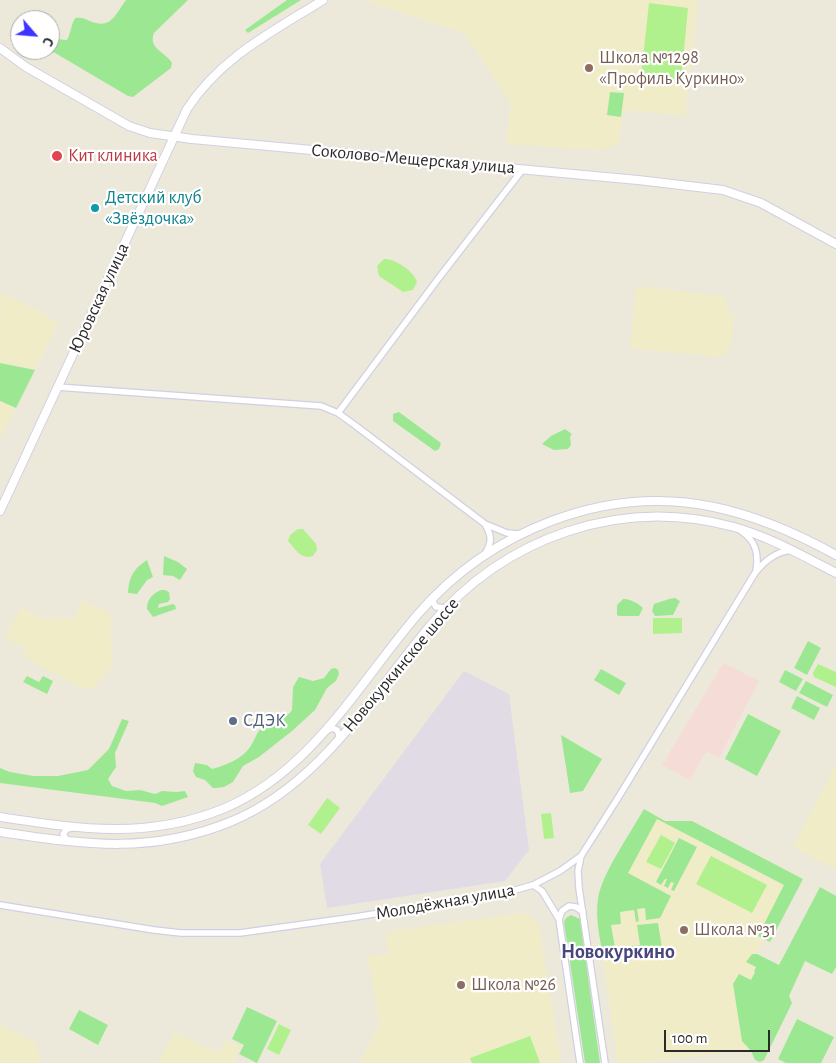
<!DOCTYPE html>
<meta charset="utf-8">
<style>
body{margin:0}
#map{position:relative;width:836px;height:1063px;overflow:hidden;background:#ede9da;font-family:"Alegreya Sans",sans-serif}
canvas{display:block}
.north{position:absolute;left:10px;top:10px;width:50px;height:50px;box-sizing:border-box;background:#fff;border:1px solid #aaa;border-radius:50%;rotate:117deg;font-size:14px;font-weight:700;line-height:20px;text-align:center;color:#2a2a2a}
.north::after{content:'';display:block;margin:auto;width:18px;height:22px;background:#3d35ff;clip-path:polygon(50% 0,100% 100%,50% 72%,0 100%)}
.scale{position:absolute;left:664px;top:1030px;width:106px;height:22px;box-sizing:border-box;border:2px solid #2a2a2a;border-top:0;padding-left:6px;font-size:15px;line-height:18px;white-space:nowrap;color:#2a2a2a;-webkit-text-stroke:4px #fff;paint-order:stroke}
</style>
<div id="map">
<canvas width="836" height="1063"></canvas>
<div class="north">С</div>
<div class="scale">100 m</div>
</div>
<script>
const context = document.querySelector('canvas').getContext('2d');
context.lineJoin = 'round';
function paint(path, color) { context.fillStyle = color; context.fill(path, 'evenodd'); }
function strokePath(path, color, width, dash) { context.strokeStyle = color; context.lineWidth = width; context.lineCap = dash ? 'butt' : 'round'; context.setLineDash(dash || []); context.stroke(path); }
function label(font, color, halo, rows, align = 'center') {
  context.font = font + ' "Alegreya Sans",sans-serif'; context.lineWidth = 4.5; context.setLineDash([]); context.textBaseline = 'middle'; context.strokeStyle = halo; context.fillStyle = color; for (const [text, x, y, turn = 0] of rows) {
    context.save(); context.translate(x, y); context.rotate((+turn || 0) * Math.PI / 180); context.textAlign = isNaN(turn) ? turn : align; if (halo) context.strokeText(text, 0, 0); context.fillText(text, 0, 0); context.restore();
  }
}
const industrial = new Path2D(`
 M464 671 509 694 529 850 505 881 327 908 320 864Z`);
const education = new Path2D(`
 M364 0H698L685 116 623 110 619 144 599 150 506 144 511 103 464 33Z
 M637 286 720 296 724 298 728 304V313L735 314 731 342 727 352 719 357 630 348Z
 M1 293 48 315 47 318 58 323 35 370 0 363Z
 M0 401 16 408 0 438Z
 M83 601 110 613 112 667 93 689 81 688 25 658V648L5 638 21 608 43 619 74 618Z
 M836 764V869L793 847Z
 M644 809 665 821H692L797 875 754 958 758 961 766 1047 640 1063H618L597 919 598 898 605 878Z
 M526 913 539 926 561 1063H360L380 1023 368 957 389 954 386 932Z
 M0 1025 36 1043 40 1063H0Z
 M174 1032 219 1054 226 1040 240 1046 234 1060 239 1063H159Z`);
const medical = new Path2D(`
 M726 664 759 681 719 758 706 752 690 780 662 765 722 665Z`);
const green = new Path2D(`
 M126 0H188L154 33C148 49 165 51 172 63L171 68 133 97 128 96 50 50 51 42 56 39 67 40C71 32 71 25 75 18 81 17 84 18 90 21 111 30 115 15 126 0Z
 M287 0H301L248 33 245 30Z
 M610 92 624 93 621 117 607 115Z
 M0 363 35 370 16 408 0 401Z
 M399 412 441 443 439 449 435 451 393 421V414Z
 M565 429 572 434 570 437 571 445 568 449 554 450 542 444 551 436Z
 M164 556 178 562 187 569 180 580 173 576 163 575Z
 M147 560 153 577 147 580 137 594 128 593C129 578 133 569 147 560Z
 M161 590H165L169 592 170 599 168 602 159 604 158 608 173 604 175 605 176 609 153 617 147 609C147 599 152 594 161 590Z
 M675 598 680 601 673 615 655 616 652 611 654 604 669 599Z
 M623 599C629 598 640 604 643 608L639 616H619L617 615V605Z
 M808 641 821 648 807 675 794 668Z
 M335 668 338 670 339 674 336 681 327 688 315 710 292 731 259 757 243 766 233 782 224 787 216 788H213L205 780 196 777 193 771 195 763 207 765 212 769C226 765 242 759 250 747 255 740 257 730 265 724 273 716 286 720 292 710L293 687 299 677 313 681 324 678 331 669Z
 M601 669 626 683 619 695 594 680Z
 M785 670 803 679 796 691 779 682Z
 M27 676 39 682 43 676 53 681 47 694 23 682Z
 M806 681 833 695 827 707 799 693Z
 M797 696 820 708 814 720 791 708Z
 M748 714 781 731 757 776 725 759Z
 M122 719 129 721 115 753 116 767 108 779 112 786 126 791 140 790 155 794 162 791 177 792 185 791 188 797 162 806 155 803 0 783V768L10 772 33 776H58L88 770 109 749Z
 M561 735 602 759 583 791 570 793Z
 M644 809 665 821H692L803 879 770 942 758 936 784 885 657 819 628 873 671 896 660 918 646 920 645 908 637 909 639 921 636 922 634 910 620 912 621 924 611 925 615 948 640 945 637 925 658 923 662 948 603 957C600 938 595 918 598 899 601 875 631 832 644 809Z
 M679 838 697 847 674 891 671 890 674 883 671 882 668 888 664 886 667 879H665L661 885 656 882Z
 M820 887 836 896V967L832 974 805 961 789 996 792 1003 764 1060 760 1062 755 1060 751 1051 742 1041 733 984 739 974 751 980 755 972 754 971 756 967 746 962 752 954H757L779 965Z
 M571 915 580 919 600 1063H585L564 922 566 918Z
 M247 1007 277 1021 257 1063 239 1054 244 1045 232 1039Z
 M79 1010 108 1025 98 1045 69 1029Z
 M797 1019 834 1037 821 1063H786L778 1059Z`);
const pitch = new Path2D(`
 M649 3 688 8 681 80 641 76Z
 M384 259C394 258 414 271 417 282L413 290 403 292 379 276 377 266Z
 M298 529H303L316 544 317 550 313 556C301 560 296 550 288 541L290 535Z
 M682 618V633L653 634V618Z
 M818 664 836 672V687L814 677 813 673Z
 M327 798 340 808 321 834 308 825Z
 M551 813 554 838 544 839 541 814Z
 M661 835 675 843 661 869 646 862Z
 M711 856 767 885 752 913 696 884Z
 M279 1024 291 1030 279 1055 267 1049Z
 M530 1036 540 1063H472L470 1058Z`);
const street = new Path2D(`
 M57 387 321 406 338 413 356 426 485 524 507 533 520 534
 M338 413 438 279 523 169
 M741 531C756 541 759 554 756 571
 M485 554C492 542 492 536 485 524
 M435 596 433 602 436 607 446 608
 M326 731 332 728 337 730 339 735 338 740
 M68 841 66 839 63 834 67 829 72 828
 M581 856 578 871 579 888 605 1063
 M533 885 542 891 559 919 580 1063
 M0 905 154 930 181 933H240L355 917 505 893 533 885 560 871 581 856 618 798 755 573C765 560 776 552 791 550
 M559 919 562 911 569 906 576 907 583 912`);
const secondary = new Path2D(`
 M0 48 26 67 129 126 150 133 192 139 638 180 723 190 761 203 836 244
 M0 511 187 109C221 57 272 32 323 0
 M0 817C79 829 148 840 225 808 312 771 359 683 418 614 490 531 605 484 714 507 757 516 798 534 836 555
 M0 832C83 844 148 855 230 822 319 786 370 698 429 627 504 537 620 496 734 527 770 537 803 556 836 573`);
const markers = [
 [589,68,5,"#8d6e63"],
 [57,156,6,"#e0444e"],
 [95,208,5,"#0f9aa8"],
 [233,721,5,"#5c6f8a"],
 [684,930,5,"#8d6e63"],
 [461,985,5,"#8d6e63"]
];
const educationNames = [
 ["Школа №1298",599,58],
 ["«Профиль Куркино»",599,79],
 ["Школа №31",694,930],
 ["Школа №26",471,985]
];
const healthNames = [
 ["Кит клиника",68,156]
];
const streetNames = [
 ["Соколово-Мещерская улица",413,159,5],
 ["Юровская улица",99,298,-65],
 ["Новокуркинское шоссе",401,665,-50],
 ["Молодёжная улица",445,902,-10]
];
const cultureNames = [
 ["Детский клуб",105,198],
 ["«Звёздочка»",105,219]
];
const serviceNames = [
 ["СДЭК",243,721]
];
const quarterNames = [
 ["Новокуркино",618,952]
];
paint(industrial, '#e0dbe5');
paint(education, '#f0ecc8');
paint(medical, '#f5dcd7');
paint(green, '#9ce892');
paint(pitch, '#b0f18d');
strokePath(street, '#d0cfe4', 8);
strokePath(secondary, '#d0cfe4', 10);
strokePath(street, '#fff', 5.5);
strokePath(secondary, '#fff', 8);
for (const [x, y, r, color] of markers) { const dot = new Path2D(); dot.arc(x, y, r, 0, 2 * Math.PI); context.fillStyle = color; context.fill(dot); strokePath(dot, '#fff', 2); }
label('18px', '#785e54', '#fff', educationNames, 'left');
label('18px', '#be3a42', '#fff', healthNames, 'left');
label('18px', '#2a2a2a', '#fff', streetNames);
label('18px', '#0d838f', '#fff', cultureNames, 'left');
label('18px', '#4e5e75', '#fff', serviceNames, 'left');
label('bold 20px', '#49467e', '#fff', quarterNames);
</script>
